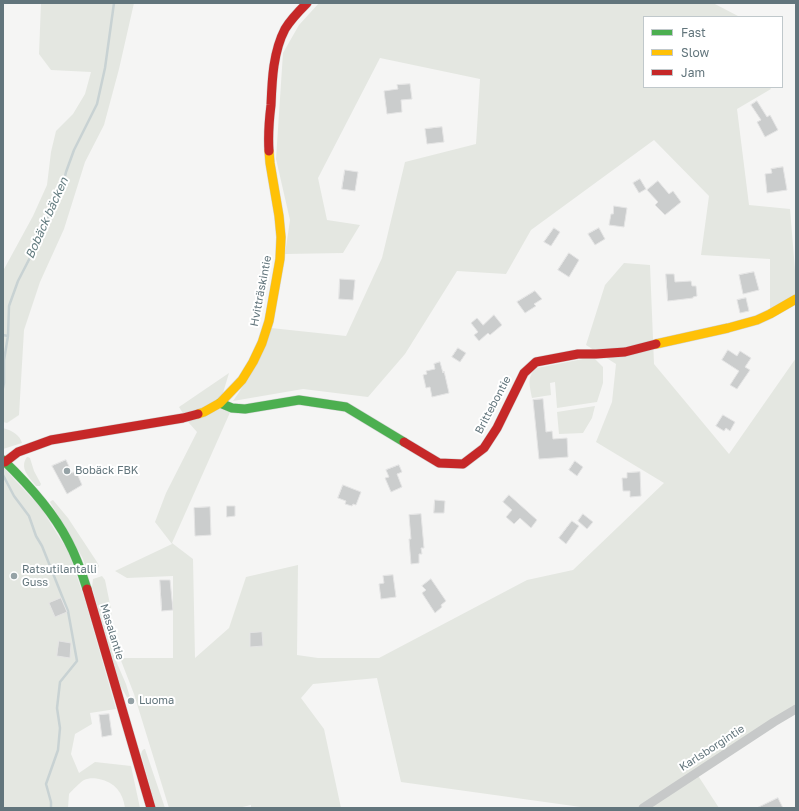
<!DOCTYPE html>
<meta charset="utf-8">
<style>
body{margin:0}
#map{position:relative;width:799px;height:811px;overflow:hidden;background:#f5f5f4;font-family:"Golos Text",sans-serif}
canvas{display:block}
.frame{position:absolute;inset:0;border:4px solid #62757c;pointer-events:none}
.legend{position:absolute;left:643px;top:16px;width:140px;height:72px;box-sizing:border-box;background:#fff;border:1px solid #c0c8cb;margin:0;padding:5px 7px;list-style:none;font-size:12px;color:#62757c}
.legend li{display:flex;align-items:center;gap:8px;height:20px}
.legend b{width:20px;border:1px solid #c0c8cb}
</style>
<div id="map">
<canvas width="799" height="811"></canvas>
<div class="frame"></div>
<ul class="legend">
<li><b style="height:5px;background:#4caf50"></b>Fast</li>
<li><b style="height:5px;background:#ffc107"></b>Slow</li>
<li><b style="height:5px;background:#c62828"></b>Jam</li>
</ul>
</div>
<script>
const context = document.querySelector('canvas').getContext('2d');
context.lineJoin = 'round';
function paint(path, color) { context.fillStyle = color; context.fill(path, 'evenodd'); }
function strokePath(path, color, width, dash) { context.strokeStyle = color; context.lineWidth = width; context.lineCap = dash ? 'butt' : 'round'; context.setLineDash(dash || []); context.stroke(path); }
function label(font, color, halo, rows, align = 'center') {
  context.font = font + ' "Golos Text",sans-serif'; context.lineWidth = 4; context.setLineDash([]); context.textBaseline = 'middle'; context.strokeStyle = halo; context.fillStyle = color; for (const [text, x, y, turn = 0] of rows) {
    context.save(); context.translate(x, y); context.rotate((+turn || 0) * Math.PI / 180); context.textAlign = isNaN(turn) ? turn : align; if (halo) context.strokeText(text, 0, 0); context.fillText(text, 0, 0); context.restore();
  }
}
const green = new Path2D(`
 M41 3H134L119 69 104 125 85 162 64 229 40 282 24 330 19 415 7 423 3 422V271L33 216 47 185 51 152 56 131 73 114 85 94 91 72 51 70 39 54Z
 M319 3H713L738 16 739 17H644V87H770L771 89 737 109 749 205 790 209 796 282V299L770 314V259L701 255 709 196 654 140 531 230 506 274 457 271 405 354 368 397 303 389 233 401 250 376 271 328 346 336 382 258 405 162 476 144 480 79 380 58 318 178 327 220 360 225 343 253 285 254 290 220 276 159 283 53 299 25Z
 M624 263 650 265 654 364 729 454 796 358V710L697 774 719 808H588L401 782 377 678 313 684 301 698 324 729 341 808H251V805L238 808H169L134 694 120 658H173V576L127 578 115 571 172 544 155 522 166 493 197 432 189 423 179 407 229 373 220 403 232 408 172 543 193 559 195 658 229 628 246 577 298 565 297 655 318 658H379L527 580 573 570 664 483 596 442 612 402 616 364 586 345 605 285Z
 M593 357 603 367V383L597 402 557 408 555 382 550 383 551 395 532 398C530 386 526 376 537 368Z
 M595 406 592 418 583 433 559 434 557 412Z
 M3 428C11 430 20 435 22 443L3 449Z
 M27 457H28L30 458 34 471 41 484 40 486H36C29 477 19 468 27 457Z
 M3 467 41 508 68 551 84 597 116 709 90 713 92 724 75 734 71 754 79 773 95 762 131 766 140 808H125C123 793 115 782 99 779 95 778 88 778 84 780 79 783 73 790 69 794L68 808H3Z
 M53 500 68 518 97 562 99 566C97 571 91 570 87 569L82 557 50 502 51 501Z
 M102 576 105 580 111 609 116 661 126 684 130 697V699H128L120 685 92 587 93 579Z
 M144 749H145L165 808H156L141 754 142 751Z`);
const stream = new Path2D(`
 M3 335 8 336
 M3 388 4 383V360L8 336 9 306 18 281 38 242 47 220 61 193 66 172 74 150 97 104 105 68 114 3
 M3 475 14 496 29 516 36 536 42 546 68 611 77 661 60 682 57 708 60 728 58 750 46 784 51 802V808`);
const building = new Path2D(`
 M410 84 412 99 401 100 402 112 387 114 384 91 398 89 397 85Z
 M757 101 767 117 770 115 778 130 765 137 757 122 761 120 751 105Z
 M442 127 444 142 427 144 425 129Z
 M783 167 787 190 767 193 765 174 772 173 771 169Z
 M345 170 358 172 355 191 342 189Z
 M640 179 646 189 639 193 633 183Z
 M658 181 669 194 673 191 681 202 665 215 655 205 658 202 647 190Z
 M614 206 627 208 624 227 609 225 611 214H613Z
 M554 228 560 232 551 246 544 242Z
 M599 228 605 239 595 245 588 234Z
 M569 253 579 260 569 277 558 270Z
 M754 272 759 290 743 294 739 275Z
 M666 274H674L675 282 691 281 692 286H696L697 296 693 297V298L668 301Z
 M340 279 355 280 353 300 339 299Z
 M535 291 542 299 534 304 536 306 525 313 517 302Z
 M746 298 749 311 740 313 737 300Z
 M494 315 502 325 490 335 488 333 479 341 474 335 478 332 471 323 477 318 483 325Z
 M458 348 466 353 460 362 452 357Z
 M728 350 737 356 740 351 751 358 745 367 750 370 737 389 730 385 739 371 722 360Z
 M440 362 443 373 444 371 449 393 432 397 430 387 426 388 423 375 427 374 426 371 435 369 434 364Z
 M543 399 546 432 552 431 553 439 567 438 568 457 539 459 533 400Z
 M723 415 735 422 730 431 726 428 724 431 716 426Z
 M66 460 72 473 76 471 82 485 67 494 52 466Z
 M575 461 583 467 577 476 569 470Z
 M399 465 402 472 397 474 402 487 391 492 385 478 389 477 386 470Z
 M640 472 641 496 630 497V491H623L622 478H627V473Z
 M343 485 361 492 356 505 353 504 352 506 345 504 346 501 338 498Z
 M509 495 537 520 531 528 520 518 514 524 506 517 512 510 503 502Z
 M435 500 445 501 444 513H434Z
 M227 506H235V516L227 517Z
 M210 507 211 535 195 536 194 508Z
 M421 514 424 548H421L422 554H419V563L411 564 409 539H411L409 515Z
 M583 514 593 522 587 529 578 521Z
 M572 521 579 526 566 544 559 538Z
 M393 575 396 597 381 599 379 584 384 583 383 576Z
 M431 579 446 601 441 605 442 607 435 613 422 593 426 590 422 586Z
 M160 580H170L173 610 162 611Z
 M61 598 67 612 55 617 49 603Z
 M262 632 263 646 250 647V633Z
 M59 641 71 643 70 658 57 656Z
 M109 714 112 735 102 737 99 715Z
 M778 798 783 808H757Z`);
const street = new Path2D(`
 M643 808 774 722 796 709`);
const fast = new Path2D(`
 M220 403 232 408 245 409 299 400 346 407 404 442
 M3 460C28 484 52 510 68 541 76 556 82 573 87 589`);
const slow = new Path2D(`
 M656 344 728 328 757 320 770 314 796 299
 M198 414 204 412 220 403 242 380 253 362 262 343 269 321 280 259 281 237 279 216 270 163 269 151`);
const jam = new Path2D(`
 M269 151C268 136 269 121 271 105 272 80 273 52 285 29 291 19 299 11 307 3
 M404 442 439 463 463 464 484 448 497 428 524 373 536 362 578 354H596L625 352 656 344
 M5 462 18 452 51 440 183 418 198 414
 M87 589 151 808`);
const markers = [
 [67,471,4,"#95a2a6"],
 [14,576,4,"#95a2a6"],
 [131,701,4,"#95a2a6"]
];
const streetNames = [
 ["Hvitträskintie",261,291,-79],
 ["Brittebontie",493,405,-62],
 ["Masalantie",112,632,73],
 ["Karlsborgintie",712,748,-33]
];
const poiNames = [
 ["Bobäck FBK",75,471],
 ["Ratsutilantalli",22,570],
 ["Guss",22,583],
 ["Luoma",139,701]
];
const waterNames = [
 ["Bobäck bäcken",47,218,-66]
];
paint(green, '#e4e7e1');
strokePath(stream, '#c8d2d3', 2.5);
paint(building, '#cbcdcd');
strokePath(building, '#e4e4e4', 1);
strokePath(fast, '#d1d3d3', 10);
strokePath(slow, '#d1d3d3', 10);
strokePath(jam, '#d1d3d3', 10);
strokePath(street, '#c7c9c9', 9);
strokePath(fast, '#4caf50', 9);
strokePath(slow, '#ffc107', 9);
strokePath(jam, '#c62828', 9);
for (const [x, y, r, color] of markers) { const dot = new Path2D(); dot.arc(x, y, r, 0, 2 * Math.PI); context.fillStyle = color; context.fill(dot); strokePath(dot, '#fff', 1.5); }
label('11px', '#62757c', '#fff', streetNames);
label('11px', '#62757c', '#fff', poiNames, 'left');
label('italic 12px', '#627b7f', '#fff', waterNames);
</script>
